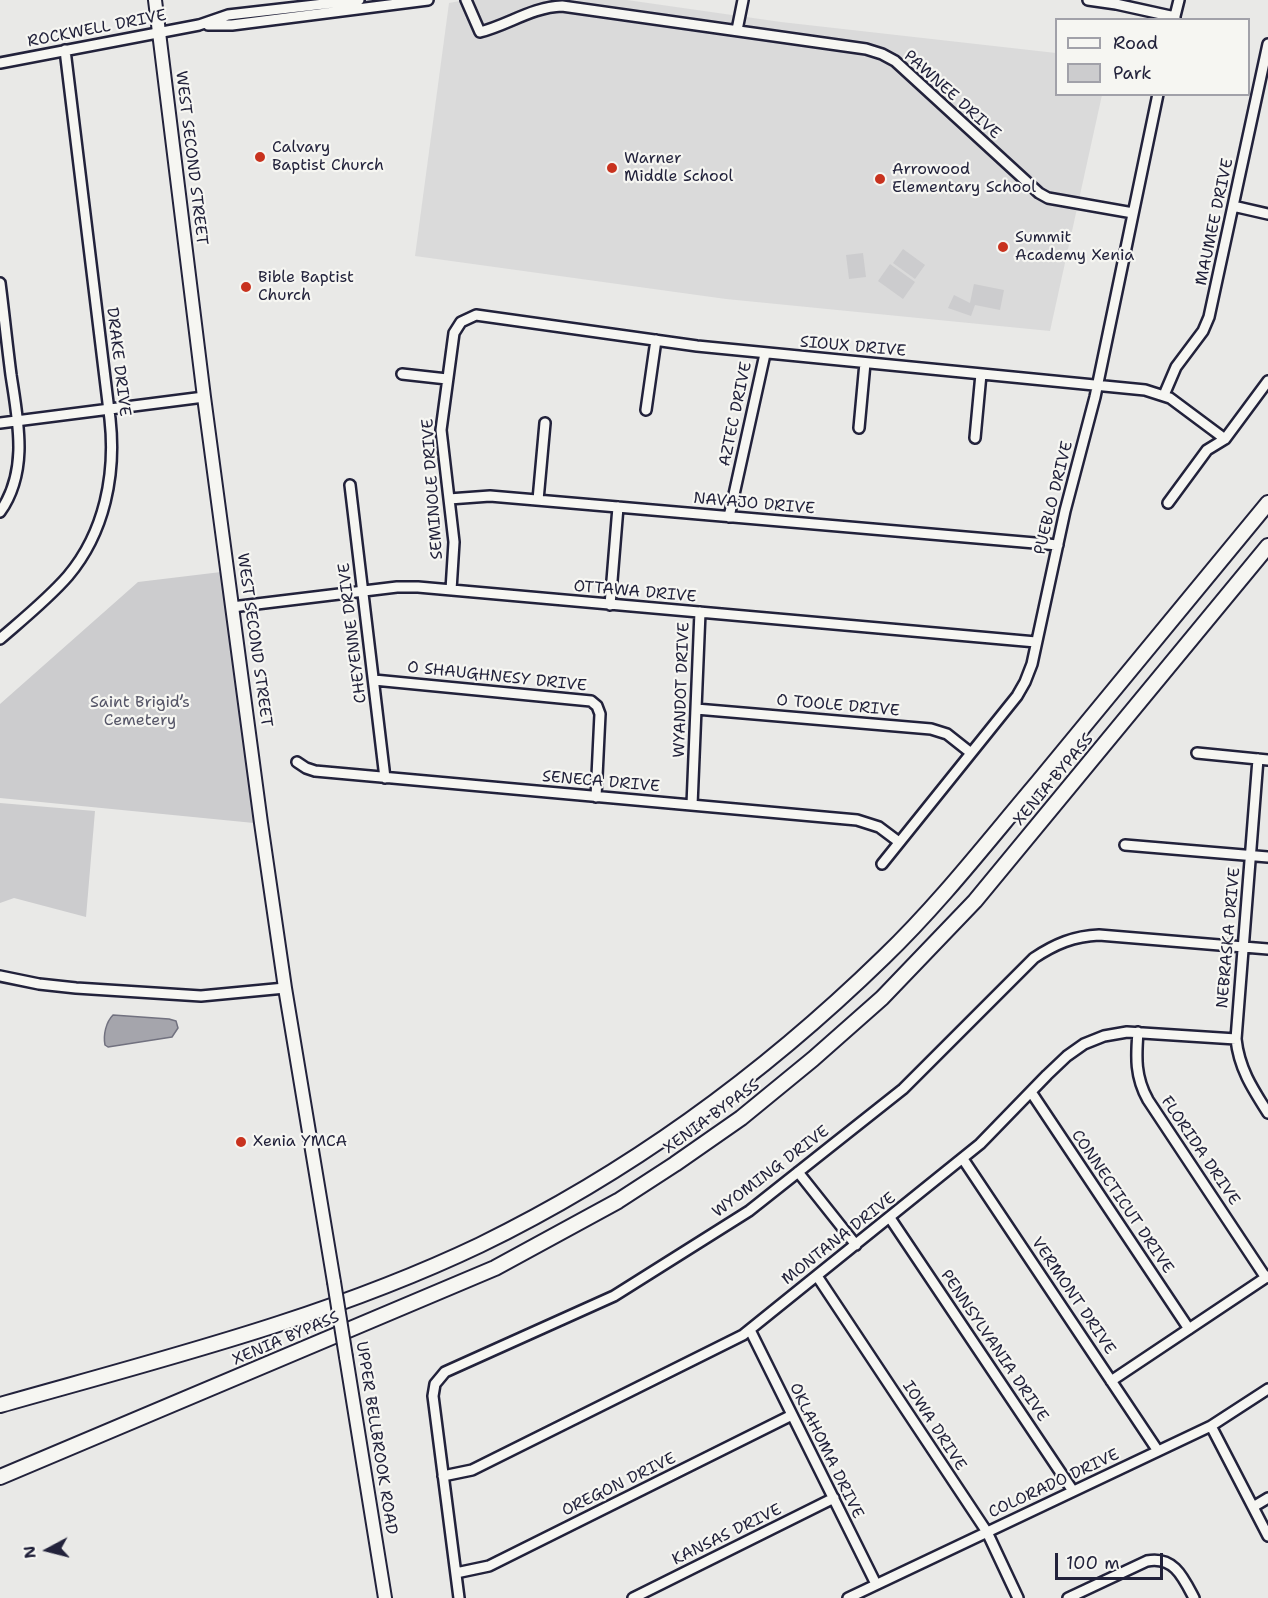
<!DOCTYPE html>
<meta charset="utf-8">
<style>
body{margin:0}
#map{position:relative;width:1268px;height:1598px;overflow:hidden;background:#e9e9e7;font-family:"Shantell Sans",sans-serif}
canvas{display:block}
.legend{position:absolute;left:1055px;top:18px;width:195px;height:78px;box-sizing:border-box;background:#f6f6f2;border:2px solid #a1a1a9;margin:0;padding:8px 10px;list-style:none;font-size:18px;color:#22223b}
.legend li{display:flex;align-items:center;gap:12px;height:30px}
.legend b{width:30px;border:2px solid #a1a1a9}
.north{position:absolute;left:18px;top:1520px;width:60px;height:60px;-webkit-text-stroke:4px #f6f6f2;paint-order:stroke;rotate:263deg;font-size:16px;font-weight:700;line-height:24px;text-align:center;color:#22223b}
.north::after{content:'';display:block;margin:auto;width:21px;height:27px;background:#22223b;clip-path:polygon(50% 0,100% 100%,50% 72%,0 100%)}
.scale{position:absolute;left:1055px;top:1553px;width:108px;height:27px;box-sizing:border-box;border:3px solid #22223b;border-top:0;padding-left:8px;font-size:18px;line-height:21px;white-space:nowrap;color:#22223b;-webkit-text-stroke:4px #f6f6f2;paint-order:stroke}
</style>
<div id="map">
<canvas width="1268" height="1598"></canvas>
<ul class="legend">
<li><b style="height:8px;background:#f6f6f2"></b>Road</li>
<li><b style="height:16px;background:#ccccce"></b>Park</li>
</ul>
<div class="north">N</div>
<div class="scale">100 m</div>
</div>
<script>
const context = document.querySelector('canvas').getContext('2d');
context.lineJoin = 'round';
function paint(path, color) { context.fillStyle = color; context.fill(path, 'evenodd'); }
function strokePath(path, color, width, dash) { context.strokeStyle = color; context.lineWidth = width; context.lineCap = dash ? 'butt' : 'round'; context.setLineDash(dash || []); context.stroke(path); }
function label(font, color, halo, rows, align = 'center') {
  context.font = font + ' "Shantell Sans",sans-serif'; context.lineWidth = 4.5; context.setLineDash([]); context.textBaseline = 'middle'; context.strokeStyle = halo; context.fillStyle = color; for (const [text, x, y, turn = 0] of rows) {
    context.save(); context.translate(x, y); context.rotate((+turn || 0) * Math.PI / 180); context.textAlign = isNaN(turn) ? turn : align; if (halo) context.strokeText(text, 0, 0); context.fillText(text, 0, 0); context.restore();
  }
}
const built = new Path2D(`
 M465 0H627L781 22 1056 53V94L1102 95 1050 331 726 299 415 256 449 3Z`);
const green = new Path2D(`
 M903 249 925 265 915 279 893 263Z
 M863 253 866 277 849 279 846 255Z
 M890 264 915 282 903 299 878 281Z
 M974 284 1004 290 1000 310 975 305 971 316 948 308 954 295 970 303Z
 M221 572 240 701 254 823 0 798V704L138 582Z
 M0 803 95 811 86 917 14 898 0 903Z`);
const water = new Path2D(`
 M113 1015 169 1019 176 1021 178 1028 172 1037 108 1047 105 1045C103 1035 106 1022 113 1015Z`);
const minor = new Path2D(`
 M466 0 480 32C508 25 532 7 562 6L866 49 882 54 895 61 1039 193 1048 198 1133 213
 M1088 0 1116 4 1175 17
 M1174 20 1179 0
 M208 25H232L428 0
 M737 30 743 0
 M0 63 199 25 228 15 359 0
 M1233 206 1268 214
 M0 283C4 314 7 344 11 375 18 421 29 471 0 512
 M402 374 447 379
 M1164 395 1176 367 1203 331 1209 317 1268 44
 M646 410 656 340
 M0 423 204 397
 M859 428 865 363
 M975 438 981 374
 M350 485 385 778
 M449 499 490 496 1058 545
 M538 500 545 423
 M1168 503 1207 450 1225 439 1268 381
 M729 517 765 354
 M451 590 454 542 441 430 454 333 461 322 476 315 697 346 1145 390 1170 398 1225 439
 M610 605 618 507
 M232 607 397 587H418L1036 642
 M0 639C23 619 48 599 68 576 105 532 116 474 110 419L65 50
 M374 680 591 701 597 706 600 714 596 797
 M696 709 931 729 947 734 971 753
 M1197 753 1268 760
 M1258 759 1236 1039C1239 1068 1252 1088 1268 1113
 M297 762 306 768 315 771 857 820 879 827 899 842
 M692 805 700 612
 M1125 845 1268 857
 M882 864 1017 696 1025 682 1032 664 1065 511 1095 397 1158 94
 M0 976 39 984 76 988 201 996 285 988
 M1138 1032C1136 1057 1135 1077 1148 1100L1266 1278
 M1031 1092 1189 1329
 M963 1159 1158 1451
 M798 1172 856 1245
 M890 1218 1073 1491
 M817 1276 987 1532 1018 1598
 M750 1330 876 1584
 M1111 1381 1268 1276
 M1211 1426 1268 1536
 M443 1476 472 1470 743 1335 980 1144 1047 1075 1067 1056 1084 1044 1104 1036 1127 1032 1236 1039
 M1253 1507 1268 1498
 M456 1573 489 1566 792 1415
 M459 1598 433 1396 435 1384 445 1372 614 1296 749 1211 903 1089 1034 958C1055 944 1074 936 1099 935L1268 949
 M633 1598 834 1498
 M848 1598 1211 1426 1268 1389
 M1068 1598 1147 1561C1174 1556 1183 1577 1194 1598`);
const major = new Path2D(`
 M155 0 204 397 261 823 285 988 334 1282
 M346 1357 385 1598`);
const highway = new Path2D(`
 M0 1405C162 1359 327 1318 480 1245 630 1172 765 1073 884 957 940 903 988 841 1038 782 1115 689 1191 596 1268 503
 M0 1477 495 1268 618 1201 675 1164 741 1118 813 1059 882 998 975 901 1268 546`);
const majorBridge = new Path2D(`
 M334 1282 346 1357`);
const markers = [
 [260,157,6,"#c8321e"],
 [612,168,6,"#c8321e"],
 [880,179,6,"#c8321e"],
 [1003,247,6,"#c8321e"],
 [246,287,6,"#c8321e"],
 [241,1142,6,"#c8321e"]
];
const streetNames = [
 ["ROCKWELL DRIVE",97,29,-11],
 ["PAWNEE DRIVE",952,95,42],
 ["WEST SECOND STREET",191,158,83],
 ["MAUMEE DRIVE",1215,222,-78],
 ["SIOUX DRIVE",853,347,5],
 ["DRAKE DRIVE",118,362,83],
 ["AZTEC DRIVE",736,414,-78],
 ["SEMINOLE DRIVE",433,489,-94],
 ["PUEBLO DRIVE",1054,498,-76],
 ["NAVAJO DRIVE",754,504,5],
 ["OTTAWA DRIVE",635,592,5],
 ["CHEYENNE DRIVE",353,633,-97],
 ["WEST SECOND STREET",254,640,82],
 ["O SHAUGHNESY DRIVE",497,677,6],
 ["WYANDOT DRIVE",682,690,-88],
 ["O TOOLE DRIVE",838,706,5],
 ["XENIA BYPASS",1054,780,-50],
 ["SENECA DRIVE",601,782,5],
 ["NEBRASKA DRIVE",1229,938,-85],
 ["XENIA BYPASS",712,1117,-36],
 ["FLORIDA DRIVE",1200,1151,56],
 ["WYOMING DRIVE",771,1172,-37],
 ["CONNECTICUT DRIVE",1122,1202,56],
 ["MONTANA DRIVE",839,1239,-38],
 ["VERMONT DRIVE",1073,1296,56],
 ["XENIA BYPASS",286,1339,-23],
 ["PENNSYLVANIA DRIVE",994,1346,56],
 ["IOWA DRIVE",934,1426,57],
 ["UPPER BELLBROOK ROAD",376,1438,81],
 ["OKLAHOMA DRIVE",826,1451,64],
 ["COLORADO DRIVE",1054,1484,-25],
 ["OREGON DRIVE",619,1485,-26],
 ["KANSAS DRIVE",727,1535,-26]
];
const poiNames = [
 ["Calvary",272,148],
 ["Baptist Church",272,166],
 ["Warner",624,159],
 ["Middle School",624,177],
 ["Arrowood",892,170],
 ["Elementary School",892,188],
 ["Summit",1015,238],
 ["Academy Xenia",1015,256],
 ["Bible Baptist",258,278],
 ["Church",258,296],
 ["Xenia YMCA",253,1142]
];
const parkNames = [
 ["Saint Brigid’s",140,703],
 ["Cemetery",140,721]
];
paint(built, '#dadada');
paint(green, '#ccccce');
paint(water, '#a5a5ac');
strokePath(water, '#71717f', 1.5);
strokePath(minor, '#22223b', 14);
strokePath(major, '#22223b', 16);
strokePath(highway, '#22223b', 18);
strokePath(minor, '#f6f6f2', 9);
strokePath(major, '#f6f6f2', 12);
strokePath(highway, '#f6f6f2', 14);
strokePath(majorBridge, '#22223b', 16, []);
strokePath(majorBridge, '#f6f6f2', 12);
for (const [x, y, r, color] of markers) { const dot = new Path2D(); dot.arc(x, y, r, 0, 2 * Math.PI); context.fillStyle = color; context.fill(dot); strokePath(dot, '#f6f6f2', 2); }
label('16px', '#22223b', '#f6f6f2', streetNames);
label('16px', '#22223b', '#f6f6f2', poiNames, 'left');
label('16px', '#555567', '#f6f6f2', parkNames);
</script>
